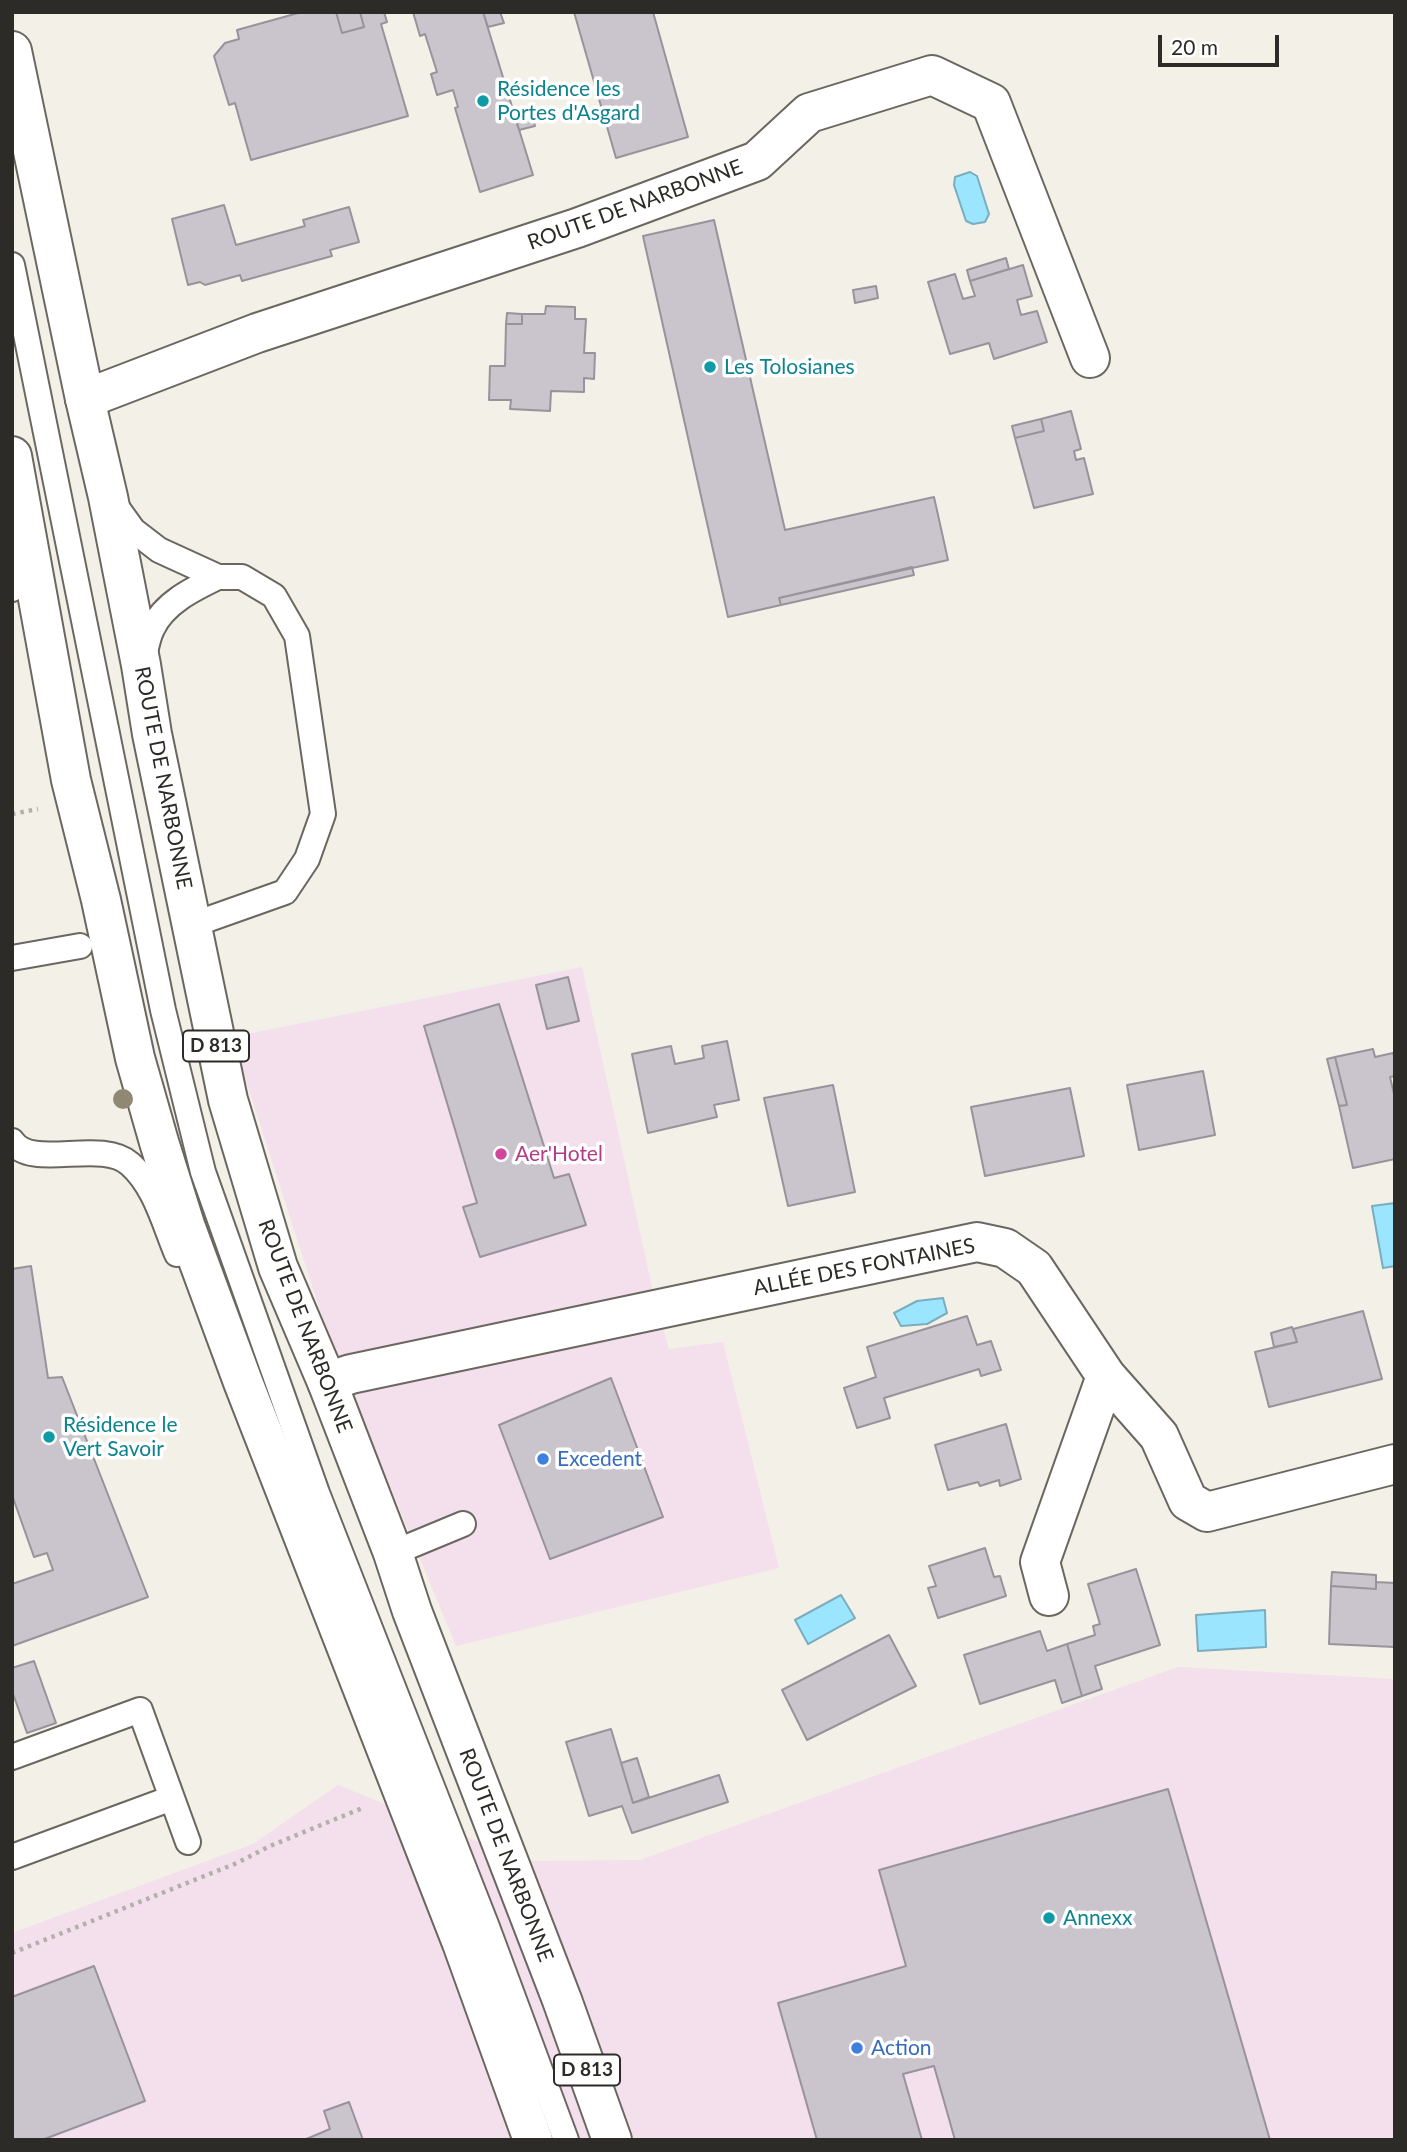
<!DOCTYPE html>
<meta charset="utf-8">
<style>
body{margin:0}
#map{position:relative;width:1407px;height:2152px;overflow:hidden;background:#f3f0e7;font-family:Lato,sans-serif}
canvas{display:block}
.frame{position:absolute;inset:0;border:14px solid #2c2b27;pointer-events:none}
.scale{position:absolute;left:1158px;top:35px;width:121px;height:32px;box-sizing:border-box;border:4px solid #2c2b27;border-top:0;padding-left:9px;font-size:21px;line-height:24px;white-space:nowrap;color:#2c2b27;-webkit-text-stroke:5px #fff;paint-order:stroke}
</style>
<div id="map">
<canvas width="1407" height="2152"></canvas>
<div class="frame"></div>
<div class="scale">20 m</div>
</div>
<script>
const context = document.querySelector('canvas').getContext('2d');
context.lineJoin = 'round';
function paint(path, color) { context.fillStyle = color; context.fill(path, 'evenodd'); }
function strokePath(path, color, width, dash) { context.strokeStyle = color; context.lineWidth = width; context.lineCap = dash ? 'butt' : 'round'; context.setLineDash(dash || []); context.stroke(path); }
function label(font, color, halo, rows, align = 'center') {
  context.font = font + ' Lato,sans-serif'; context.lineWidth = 7; context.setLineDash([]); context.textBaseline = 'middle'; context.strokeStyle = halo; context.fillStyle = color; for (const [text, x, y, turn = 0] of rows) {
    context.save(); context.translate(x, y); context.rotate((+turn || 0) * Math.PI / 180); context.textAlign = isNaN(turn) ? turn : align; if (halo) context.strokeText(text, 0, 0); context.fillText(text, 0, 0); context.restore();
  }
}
const commercial = new Path2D(`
 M582 967 653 1292 669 1349 723 1342 779 1568 456 1646 330 1341 232 1037Z
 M1178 1667 1395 1679V2140H12V1933L253 1844 338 1785 526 1861 640 1860Z`);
const water = new Path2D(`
 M970 172 977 176 989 214 985 222 973 224 966 221 954 185 955 177Z
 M1395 1203V1266L1383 1268 1372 1206Z
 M943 1298 947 1313 927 1324 901 1326 894 1313 917 1301Z
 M841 1595 855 1618 808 1644 795 1620Z
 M1265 1610 1266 1647 1198 1651 1196 1615Z`);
const building = new Path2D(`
 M302 12H336L342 33 364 27 360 12H384L387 22 381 24 408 116 251 160 235 103 229 105 214 56 225 43 239 39 237 30Z
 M336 12H360L364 27 342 33Z
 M413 12H483L533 175 480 192 455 108 458 107 453 90 437 95 431 74 437 72 425 34 420 36Z
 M483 12H500L504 23 488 27Z
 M574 12H653L688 137 616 158Z
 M530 106 535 126 519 130 513 112Z
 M224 205 236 245 305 226 303 220 349 207 359 242 330 250 332 256 242 281 240 275 205 285 200 282 188 285 172 219Z
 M714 220 785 530 934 497 948 560 779 598 781 605 728 617 643 236Z
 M1006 258 1009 269 970 281 967 270Z
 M1023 265 1032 296 1017 300 1021 315 1037 311 1047 342 994 359 989 343 950 354 928 282 955 274 963 299 975 296 970 281Z
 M876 286 878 298 855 303 853 290Z
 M546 306 575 307V319H586L584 353H595L594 379 584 378V392L551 391 550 411 510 409 511 400H489L490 366H505L506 324H522V314H545Z
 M507 313 522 314V324H506Z
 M1071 411 1081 449 1074 451 1076 460 1084 458 1093 494 1034 508 1015 438 1044 431 1041 419Z
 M1041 419 1044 431 1015 438 1012 426Z
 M912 567 914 575 781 605 779 598Z
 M568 977 579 1021 547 1029 536 985Z
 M499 1004 554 1178 569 1174 586 1225 480 1257 463 1207 477 1203 424 1026Z
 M727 1041 739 1100 714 1105 717 1117 648 1133 632 1054 671 1046 675 1064 704 1058 702 1046Z
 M1373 1049 1375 1057 1393 1053 1395 1059V1076L1390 1077 1395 1098V1159L1353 1168 1339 1106 1347 1105 1335 1057Z
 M1335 1057 1347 1105 1339 1106 1327 1059Z
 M1203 1071 1215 1135 1139 1150 1127 1085Z
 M833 1085 855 1192 788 1206 764 1098Z
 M1070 1088 1084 1156 985 1176 971 1107Z
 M31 1266 48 1378 62 1377 148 1597 12 1646V1584L53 1570 47 1553 34 1557 12 1495V1269Z
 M1363 1311 1382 1379 1269 1407 1255 1352 1297 1342 1293 1329Z
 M967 1316 977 1345 991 1341 1001 1370 981 1376 979 1369 884 1398 890 1418 857 1428 844 1388 876 1377 867 1347Z
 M1292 1327 1297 1342 1274 1347 1271 1333Z
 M611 1378 663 1517 550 1559 499 1425Z
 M1006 1424 1021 1479 1000 1486 999 1480 980 1486 978 1482 948 1490 935 1445Z
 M985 1548 994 1577 1000 1576 1006 1596 938 1618 928 1588 936 1586 929 1566Z
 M1136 1569 1160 1645 1095 1666 1102 1689 1082 1696 1067 1644 1095 1635 1093 1626 1100 1624 1088 1584Z
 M1332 1572 1376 1575V1589L1331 1586Z
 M1376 1582 1395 1583V1647L1329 1644 1331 1586 1376 1589Z
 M1040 1631 1047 1651 1067 1644 1082 1696 1062 1703 1055 1680 980 1704 964 1655Z
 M889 1635 916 1686 807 1740 782 1690Z
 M34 1661 56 1723 27 1733 12 1691V1668Z
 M611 1729 633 1803 719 1775 728 1802 632 1833 622 1806 589 1816 566 1742Z
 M637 1758 649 1797 633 1803 621 1763Z
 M1168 1789 1270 2140H955L934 2066 903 2074 922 2140H817L778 2003 906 1966 879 1870Z
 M94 1966 145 2101 42 2140H12V1997Z
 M349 2102 363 2140H304L330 2129 324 2111Z`);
const path = new Path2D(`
 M12 814 38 809
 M12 1953 237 1863 270 1846 365 1807`);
const lane = new Path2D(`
 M12 265 163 1010 203 1172 317 1493 487 1927 566 2140
 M115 505 133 530 159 550 218 577H242L274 596 297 636 323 814 307 859 285 892 206 920
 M12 589 17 573 19 548
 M144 657C146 648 148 637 152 629 164 603 193 589 218 577
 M12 958 80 946
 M12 1141C31 1171 101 1138 130 1164 155 1186 164 1223 177 1254
 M393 1553 463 1524
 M12 1757 140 1710 172 1798 12 1857
 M172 1798 188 1842`);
const street = new Path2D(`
 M85 399 257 333 577 228 757 161 809 113 932 75 991 103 1090 358
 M327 1382 351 1374 977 1242 1005 1248 1034 1268 1106 1376 1159 1436 1188 1501 1207 1512 1395 1464
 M1049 1596 1040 1562 1106 1376`);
const primary = new Path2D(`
 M12 51 85 399 108 497 141 665 152 734 228 1100 278 1267 327 1382 393 1553 412 1611 562 2000 612 2140
 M12 456 71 780 101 900 135 1058 159 1142 185 1225 243 1382 462 1943 533 2140`);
const trees = [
 [123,1099]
];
const markers = [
 [483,101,7,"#0f9aa8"],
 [710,367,7,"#0f9aa8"],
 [501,1154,7,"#d1479c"],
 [49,1437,7,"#0f9aa8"],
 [543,1459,7,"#3f7fe0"],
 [1049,1918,7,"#0f9aa8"],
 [857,2048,7,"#3f7fe0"]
];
const shields = [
 [216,1046,66],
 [587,2070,66]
];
const shieldNames = [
 ["D 813",216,1046],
 ["D 813",587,2070]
];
const cultureNames = [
 ["Résidence les",497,89],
 ["Portes d'Asgard",497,113],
 ["Les Tolosianes",724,367],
 ["Résidence le",63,1425],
 ["Vert Savoir",63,1449],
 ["Annexx",1063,1918]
];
const streetNames = [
 ["ROUTE DE NARBONNE",635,205,-20],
 ["ROUTE DE NARBONNE",163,778,79],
 ["ALLÉE DES FONTAINES",864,1267,-11],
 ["ROUTE DE NARBONNE",305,1326,69],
 ["ROUTE DE NARBONNE",506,1855,69]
];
const hotelNames = [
 ["Aer'Hotel",515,1154]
];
const shopNames = [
 ["Excedent",557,1459],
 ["Action",871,2048]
];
paint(commercial, '#f4dfed');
paint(water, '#9ce5fe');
strokePath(water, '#7aadbe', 2);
paint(building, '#cac5cd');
strokePath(building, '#98939b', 2);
strokePath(lane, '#6a6760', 28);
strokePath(street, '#6a6760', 42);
strokePath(primary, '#6a6760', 42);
strokePath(path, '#b2b0a8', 4.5, [3.5, 5]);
strokePath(lane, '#fff', 24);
strokePath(street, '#fff', 38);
strokePath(primary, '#fff', 38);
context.fillStyle = '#908872';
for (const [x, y] of trees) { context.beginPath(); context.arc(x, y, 10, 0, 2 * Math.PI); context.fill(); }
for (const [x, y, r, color] of markers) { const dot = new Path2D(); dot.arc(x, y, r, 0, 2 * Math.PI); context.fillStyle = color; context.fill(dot); strokePath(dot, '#fff', 2.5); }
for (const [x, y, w] of shields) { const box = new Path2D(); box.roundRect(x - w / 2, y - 15.5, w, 31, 5); context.fillStyle = '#fff'; context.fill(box); strokePath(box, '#2c2b27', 2); }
label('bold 19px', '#2c2b27', null, shieldNames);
label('21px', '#0d838f', '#fff', cultureNames, 'left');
label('21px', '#2c2b27', '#fff', streetNames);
label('21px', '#b23c85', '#fff', hotelNames, 'left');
label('21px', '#366cbe', '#fff', shopNames, 'left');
</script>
